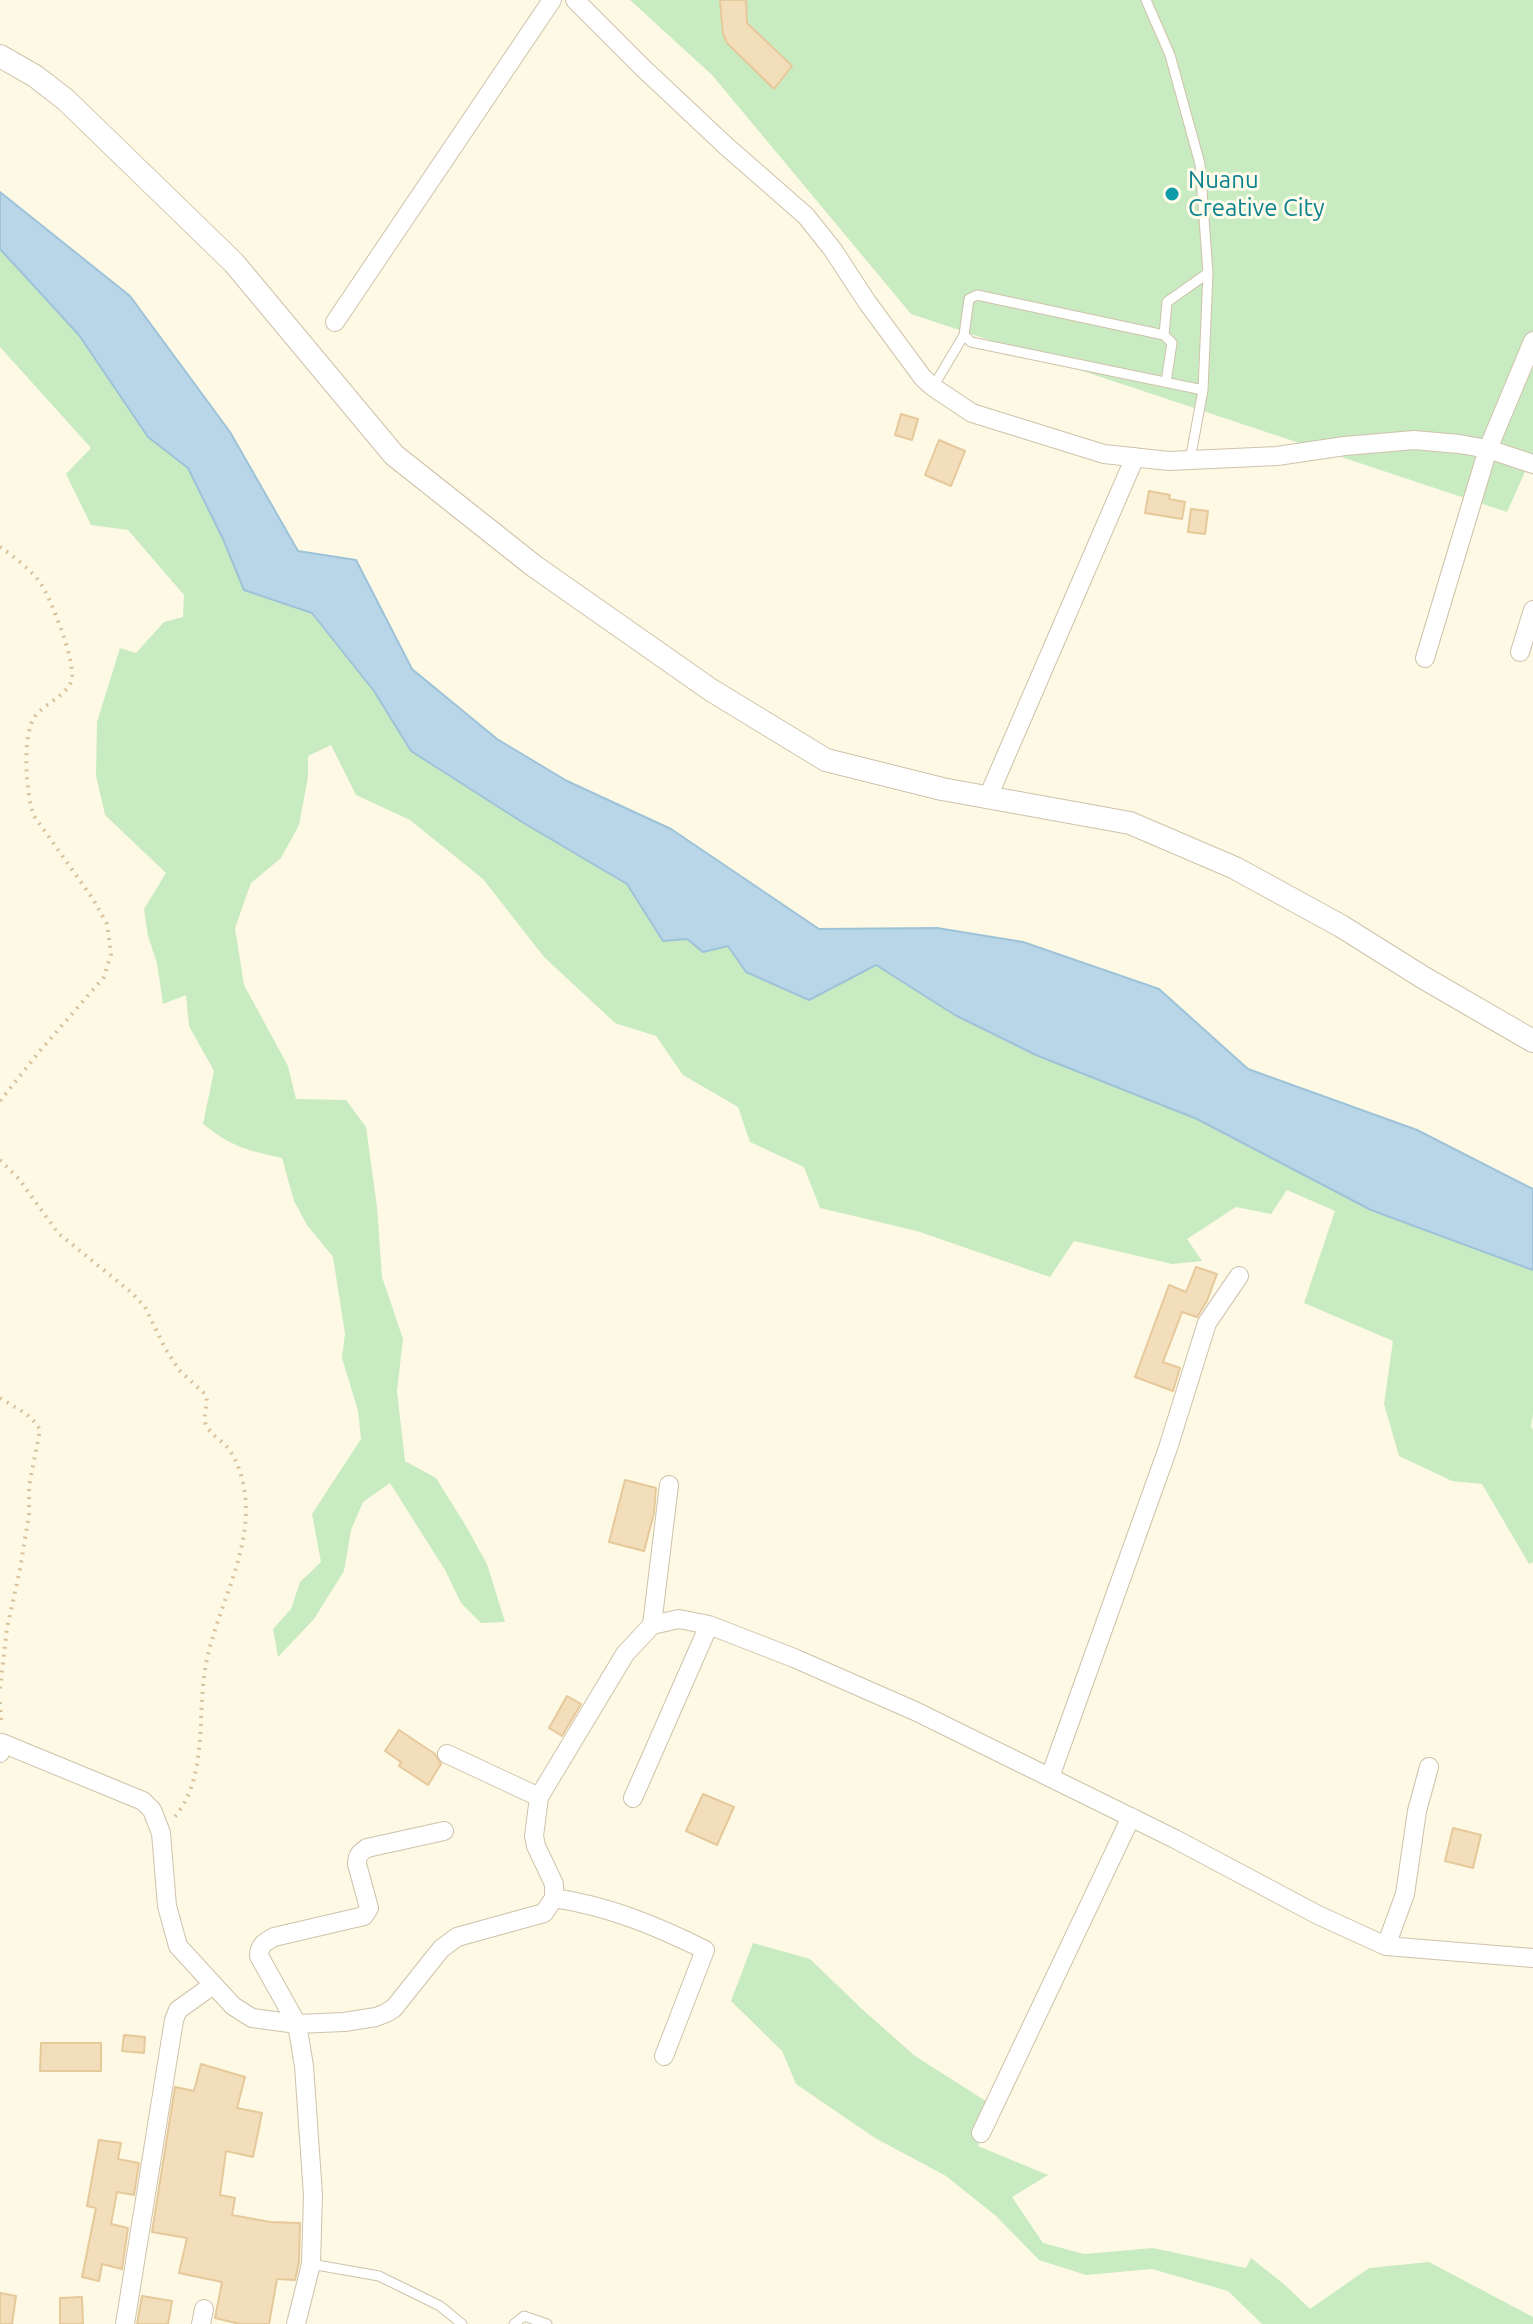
<!DOCTYPE html>
<style>
body{margin:0}
canvas{display:block;background:#fdf9e4}
</style>
<canvas width="1533" height="2324"></canvas>
<script>
const context = document.querySelector('canvas').getContext('2d');
context.lineJoin = 'round';
function paint(path, color) { context.fillStyle = color; context.fill(path, 'evenodd'); }
function strokePath(path, color, width, dash) { context.strokeStyle = color; context.lineWidth = width; context.lineCap = dash ? 'butt' : 'round'; context.setLineDash(dash || []); context.stroke(path); }
function label(font, color, halo, rows, align = 'center') {
  context.font = font + ' Ubuntu,sans-serif'; context.lineWidth = 6; context.setLineDash([]); context.textBaseline = 'middle'; context.strokeStyle = halo; context.fillStyle = color; for (const [text, x, y, turn = 0] of rows) {
    context.save(); context.translate(x, y); context.rotate((+turn || 0) * Math.PI / 180); context.textAlign = isNaN(turn) ? turn : align; if (halo) context.strokeText(text, 0, 0); context.fillText(text, 0, 0); context.restore();
  }
}
const green = new Path2D(`
 M630 0H1533V454L1507 512 911 314 712 75Z
 M0 249 79 335 148 437 188 468 223 539 244 590 312 613 374 691 411 751 522 822 627 884 663 941 687 939 703 952 728 946 746 972 808 999 876 965 955 1015 1036 1055 1197 1119 1371 1210 1533 1270V1414L1531 1426 1533 1430V1562L1529 1564 1482 1484 1452 1481 1399 1456 1384 1404 1393 1341 1304 1303 1335 1211 1287 1190 1271 1214 1236 1207 1187 1239 1202 1261 1172 1264 1074 1241 1050 1277 917 1231 820 1208 804 1167 750 1142 738 1107 683 1075 656 1036 615 1023 544 957 483 879 410 820 356 795 331 745 308 756V777L299 825 281 858 251 883 235 928 244 985 288 1066 296 1099 346 1100 366 1127 377 1207 382 1277 403 1339 397 1391 405 1461 436 1478 466 1526 487 1564 505 1622 481 1623 461 1603 445 1570 390 1483 363 1502 351 1530 344 1571 314 1619 278 1657 273 1629 291 1609 300 1582 321 1562 312 1514 361 1439 358 1411 342 1358 345 1334 333 1257 307 1225 294 1201 282 1158C245 1150 233 1147 203 1124L214 1071 189 1026 186 995 163 1004 157 963 148 936 144 909 166 873 105 815 96 776 97 722 120 648 136 653 164 622 183 617 184 595 128 530 91 525 66 474 91 448 0 347Z
 M753 1943 810 1959 863 2010 915 2056 992 2105 978 2146 1048 2175 1012 2197 1043 2243 1084 2254 1153 2248 1246 2268 1251 2258 1285 2285 1310 2309 1369 2268 1429 2262 1533 2317V2324H1262L1228 2291 1152 2269 1086 2275 1039 2260 996 2216 946 2176 875 2138 796 2084 782 2051 731 2001Z`);
const water = new Path2D(`
 M0 192 130 296 230 432 298 551 356 560 412 669 497 739 567 781 671 829 819 929 937 928 1023 942 1159 989 1248 1069 1417 1130 1533 1189V1270L1371 1210 1197 1119 1036 1055 955 1015 876 965 809 1000 746 972 728 946 703 952 687 939 663 941 627 884 522 822 411 751 374 691 312 613 244 590 223 539 188 468 148 437 79 335 0 249Z`);
const building = new Path2D(`
 M720 0H746L747 23 792 66 774 89 727 43 723 34Z
 M901 414 918 419 912 440 895 435Z
 M939 440 965 451 951 486 925 475Z
 M1149 491 1170 495 1169 499 1185 502 1182 519 1145 513Z
 M1191 509 1208 511 1205 534 1188 532Z
 M1196 1267 1217 1274 1207 1301 1197 1317 1182 1312 1163 1362 1180 1368 1173 1391 1135 1377 1169 1285 1186 1292Z
 M625 1480 656 1488 654 1513 644 1551 609 1542Z
 M567 1696 581 1704 562 1736 549 1728Z
 M399 1730 435 1754 441 1764 428 1785 399 1766 401 1762 385 1751Z
 M703 1794 734 1807 717 1845 686 1831Z
 M1453 1828 1481 1835 1473 1868 1445 1861Z
 M124 2035 145 2037 144 2053 122 2051Z
 M41 2043H101V2071H40Z
 M201 2064 245 2077 237 2108 262 2113 253 2157 226 2151 220 2195 235 2198 232 2215 270 2222 300 2223 299 2262 295 2280 277 2279 269 2324H240L215 2318 222 2282 179 2273 187 2238 152 2232 175 2087 194 2091Z
 M99 2140 121 2143 118 2159 139 2163 134 2195 117 2192 111 2224 128 2228 122 2269 102 2264 99 2281 82 2277 96 2208 87 2206Z
 M0 2293 16 2296 12 2324H0Z
 M142 2296 172 2301 168 2324H137Z
 M82 2297 83 2324H60V2298Z`);
const path = new Path2D(`
 M0 547C12 555 34 572 41 584 51 599 78 666 71 682 65 696 46 703 36 715 21 733 26 795 34 816L93 899 107 924 111 954 104 977 39 1052 0 1101
 M0 1160 19 1179 58 1233 132 1293 145 1307 165 1348 179 1370 206 1395C209 1405 202 1415 206 1425 210 1434 221 1440 227 1447 241 1464 246 1490 246 1511 245 1563 218 1609 207 1659 195 1712 211 1775 173 1819
 M0 1398C14 1407 33 1415 40 1430L29 1486V1515L20 1569 7 1628 0 1689
 M0 1702 1 1726`);
const service = new Path2D(`
 M1146 0 1170 55 1200 164 1208 273 1203 390 1190 460
 M1164 335 1167 302 1208 273
 M1166 382 1172 343 1164 335 977 295 969 299 964 335 971 342 1203 390
 M933 387 964 335
 M311 2264 379 2276 440 2306 462 2324
 M514 2324 524 2316 547 2324`);
const minor = new Path2D(`
 M575 0 642 67 726 146 806 216 833 250 867 302 923 378 933 387 972 413 1104 454 1169 461 1277 456 1345 446 1414 440 1459 444 1488 449 1533 464
 M335 322 552 0
 M1520 652 1533 610
 M1425 658 1488 449 1533 341
 M988 797 1135 457
 M652 1625 679 1619 709 1625 794 1658 915 1711 1175 1839 1318 1915 1386 1946 1533 1958
 M0 1753 2 1743 143 1801 152 1810 161 1833 167 1906 178 1946 233 2006 252 2018 297 2024 344 2022 376 2017 386 2013 394 2008 441 1949 457 1937 544 1913 554 1898V1884L536 1846 534 1836 539 1797 625 1654 652 1625 669 1485
 M447 1754 539 1797
 M1050 1777 1168 1448 1207 1323 1239 1276
 M633 1798 709 1625
 M554 1898C608 1906 657 1926 705 1950L664 2056
 M1386 1946 1405 1894 1417 1811 1429 1767
 M981 2133 1131 1817
 M125 2324 174 2020 178 2010 213 1985
 M201 2324 204 2309
 M296 2324 311 2264 313 2195 304 2066 297 2024 259 1956C259 1945 265 1942 274 1937L364 1916 369 1908 357 1864C357 1855 360 1853 367 1848L444 1831`);
const tertiary = new Path2D(`
 M0 56 35 76 66 100 234 263 394 455 534 566 711 690 826 760 942 789 1130 823 1235 868 1341 926 1424 978 1533 1041`);
const markers = [
 [1172,194,8,"#0f9aa8"]
];
const cultureNames = [
 ["Nuanu",1188,180],
 ["Creative City",1188,208]
];
paint(green, '#c9ebc2');
paint(water, '#b8d6e7');
strokePath(water, '#9ec3d9', 2);
paint(building, '#f3debb');
strokePath(building, '#e6c99b', 2);
strokePath(service, '#cfc2aa', 11);
strokePath(minor, '#cfc2aa', 20);
strokePath(tertiary, '#cfc2aa', 24);
strokePath(path, '#d8c29e', 4, [2, 6]);
strokePath(service, '#fff', 9);
strokePath(minor, '#fff', 18);
strokePath(tertiary, '#fff', 22);
for (const [x, y, r, color] of markers) { const dot = new Path2D(); dot.arc(x, y, r, 0, 2 * Math.PI); context.fillStyle = color; context.fill(dot); strokePath(dot, '#fffceb', 3); }
label('24px', '#0d838f', '#fffceb', cultureNames, 'left');
</script>
